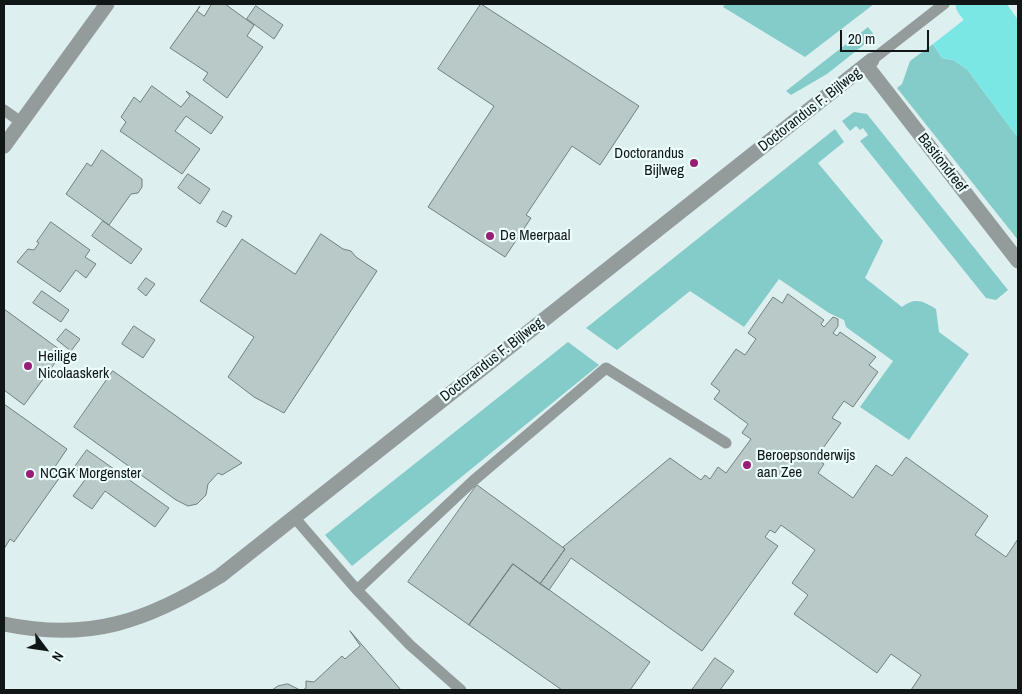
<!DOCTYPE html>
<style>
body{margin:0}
#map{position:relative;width:1022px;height:694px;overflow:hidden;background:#deefef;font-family:"Archivo Narrow",sans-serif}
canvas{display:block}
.frame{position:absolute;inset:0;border:5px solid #111716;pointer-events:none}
.north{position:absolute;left:20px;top:624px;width:50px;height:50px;-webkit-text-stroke:4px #ebfdfc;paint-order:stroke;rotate:121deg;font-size:14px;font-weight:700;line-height:20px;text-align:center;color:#111716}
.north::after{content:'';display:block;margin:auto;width:18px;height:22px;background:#111716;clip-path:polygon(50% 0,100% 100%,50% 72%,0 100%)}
.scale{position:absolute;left:840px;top:30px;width:89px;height:22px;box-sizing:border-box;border:2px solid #111716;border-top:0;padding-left:6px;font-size:15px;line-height:18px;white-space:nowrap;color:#111716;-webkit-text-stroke:4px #ebfdfc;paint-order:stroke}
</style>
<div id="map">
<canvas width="1022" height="694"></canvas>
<div class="frame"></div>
<div class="north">N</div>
<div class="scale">20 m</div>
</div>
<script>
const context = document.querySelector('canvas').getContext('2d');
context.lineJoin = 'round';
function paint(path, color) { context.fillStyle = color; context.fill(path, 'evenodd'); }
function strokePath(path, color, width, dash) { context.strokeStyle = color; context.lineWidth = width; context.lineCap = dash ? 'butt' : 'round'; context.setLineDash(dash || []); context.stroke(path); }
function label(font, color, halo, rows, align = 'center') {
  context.font = font + ' "Archivo Narrow",sans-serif'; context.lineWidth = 4.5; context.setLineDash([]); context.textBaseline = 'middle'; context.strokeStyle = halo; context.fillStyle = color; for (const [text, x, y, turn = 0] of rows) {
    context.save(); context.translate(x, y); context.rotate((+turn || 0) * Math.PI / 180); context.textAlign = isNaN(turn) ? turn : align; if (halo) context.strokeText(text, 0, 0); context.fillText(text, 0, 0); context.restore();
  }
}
const green = new Path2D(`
 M725 4H874L805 57 723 7Z
 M868 27 875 36 827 74 791 95 786 91Z
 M933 44 942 58 953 60 967 69 1018 138V240L897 88 902 84 910 61Z
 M854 112 867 114 1008 290 996 300 986 298 860 141 868 135 863 128 860 130 856 126 850 131 842 121Z
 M835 129 844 142 818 163 883 241 865 278 902 307C915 297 923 301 936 309L939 332 969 354 909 440 860 407 893 361 846 327 844 320 829 313 779 279 744 327 690 291 617 350 586 328Z
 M568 342 599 365 352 566 325 535Z`);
const water = new Path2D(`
 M984 4H1007L1018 20V138L967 69 953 60 942 58 933 44Z`);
const canal = new Path2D(`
 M971 4 1018 65`);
const building = new Path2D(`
 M212 4H225L254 25 247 36 263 47 227 98 203 80 208 73 170 48 200 6 197 11 204 16Z
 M481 4 639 106 600 165 572 146 526 215 531 218 505 257 428 207 494 106 438 69Z
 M256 6 283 25 274 39 247 19Z
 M152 86 181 107 190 96 186 91 223 117 211 134 186 116 175 131 200 149 182 174 120 131 126 122 121 117 134 97 140 102Z
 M102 150 142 179V187L138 193 131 194 109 225 66 194 87 163 91 166Z
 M188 174 210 189 200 204 178 188Z
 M223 211 232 216 226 227 217 222Z
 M103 221 142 249 131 264 92 236Z
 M51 222 90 250 85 257 96 264 86 278 76 270 60 292 17 262 28 249 34 250 39 243 37 242Z
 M321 234 343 249 351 251 356 257 377 271 284 413 254 397 228 377 254 337 200 301 242 239 295 274Z
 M146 278 155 284 146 296 138 289Z
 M42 291 69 310 61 322 33 303Z
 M788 294 824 320 821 324 824 327 833 317 838 319V326L833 333 837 336 840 332 876 357 869 365 878 372 853 407 844 401 832 418 841 423 816 458 824 464 818 473 853 498 876 465 892 476 906 457 988 516 975 535 1006 557 1018 539V690H911L921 675 891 654 877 673 794 614 808 595 792 583 815 550 781 525 775 533 770 530 765 537 778 546 702 651 571 558 549 590 540 584 565 549 563 547 670 458 701 480 705 475 710 479 718 467 726 473 751 439 742 433 748 424 714 399 720 391 711 384 736 349 745 355 756 339 748 333 773 297 782 303Z
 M4 309 63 352 24 405 4 390Z
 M134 326 155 340 143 358 122 344Z
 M66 329 80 339 71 351 57 340Z
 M113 371 242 463 222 475 218 473 208 484 206 495 197 504 188 506 176 500 74 427Z
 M4 404 67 449 52 471 60 477 14 542 10 539 4 549Z
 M87 450 169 508 155 527 105 491 92 509 73 496 87 477 74 468Z
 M477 485 565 549 540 584 513 564 469 625 408 582Z
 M513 564 650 662 630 690H562L469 625Z
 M350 631 401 690H303L306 688V681L314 682 342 656 345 659 360 646Z
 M715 658 734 671 720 690H692Z
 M288 684 300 690H272L278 686Z`);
const lane = new Path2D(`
 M872 60 944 4
 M4 110 21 122
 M294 517 357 590 410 645 461 690
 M357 590 473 481 606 368 726 443`);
const street = new Path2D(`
 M866 65 1018 261
 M4 146 107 4
 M4 624C89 642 148 621 220 576L872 60`);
const markers = [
 [694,163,5,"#991d75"],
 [490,236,5,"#991d75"],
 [28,366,5,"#991d75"],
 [747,465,5,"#991d75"],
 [30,474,5,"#991d75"]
];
const streetNames = [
 ["Doctorandus F. Bijlweg",810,110,-38],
 ["Bastiondreef",942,163,52],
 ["Doctorandus F. Bijlweg",492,360,-38]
];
const poiNames = [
 ["Doctorandus",684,154,"right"],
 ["Bijlweg",684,171,"right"],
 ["De Meerpaal",500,236],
 ["Heilige",38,357],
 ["Nicolaaskerk",38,374],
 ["Beroepsonderwijs",757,456],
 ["aan Zee",757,473],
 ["NCGK Morgenster",40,474]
];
paint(green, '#84ccc9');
paint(water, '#7ae7e5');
strokePath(canal, '#7ae7e5', 31);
paint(building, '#b8c9c8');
strokePath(building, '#718080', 1);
strokePath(lane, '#949c9b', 11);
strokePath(street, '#949c9b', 15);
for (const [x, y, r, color] of markers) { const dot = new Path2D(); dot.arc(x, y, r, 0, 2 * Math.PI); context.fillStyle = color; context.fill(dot); strokePath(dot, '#ebfdfc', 2); }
label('15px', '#111716', '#ebfdfc', streetNames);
label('15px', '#111716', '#ebfdfc', poiNames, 'left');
</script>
